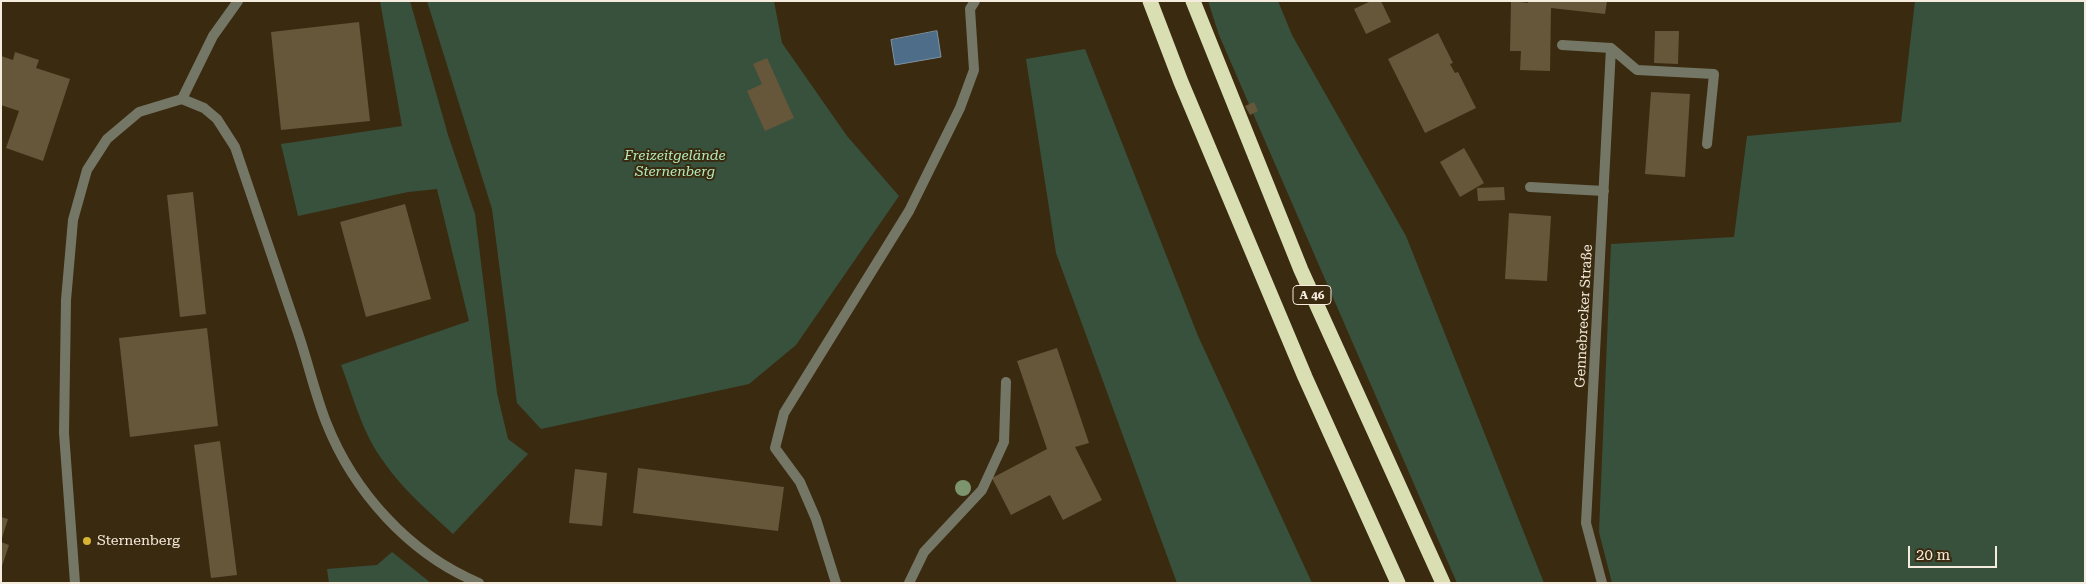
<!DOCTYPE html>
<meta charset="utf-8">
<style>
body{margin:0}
#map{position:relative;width:2086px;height:584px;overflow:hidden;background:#3a2b10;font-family:"Roboto Serif",serif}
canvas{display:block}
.frame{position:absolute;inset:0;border:2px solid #f6ecdd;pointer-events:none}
.scale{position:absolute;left:1908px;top:546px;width:89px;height:22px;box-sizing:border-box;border:2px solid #f6ecdd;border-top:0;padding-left:6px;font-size:15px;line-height:18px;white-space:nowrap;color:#f6ecdd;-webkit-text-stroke:4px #3a2b10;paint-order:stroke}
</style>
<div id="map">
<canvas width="2086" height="584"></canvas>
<div class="frame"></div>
<div class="scale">20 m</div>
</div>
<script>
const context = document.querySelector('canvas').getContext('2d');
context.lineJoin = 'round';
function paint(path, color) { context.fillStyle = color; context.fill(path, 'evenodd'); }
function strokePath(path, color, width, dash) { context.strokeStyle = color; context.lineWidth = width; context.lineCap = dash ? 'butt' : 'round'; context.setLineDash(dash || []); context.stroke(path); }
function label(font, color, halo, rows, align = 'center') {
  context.font = font + ' "Roboto Serif",serif'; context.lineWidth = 4; context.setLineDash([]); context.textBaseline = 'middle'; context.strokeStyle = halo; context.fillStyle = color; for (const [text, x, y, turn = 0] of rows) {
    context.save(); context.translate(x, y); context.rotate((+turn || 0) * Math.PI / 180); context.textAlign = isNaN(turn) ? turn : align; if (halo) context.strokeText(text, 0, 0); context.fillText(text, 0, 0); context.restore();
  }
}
const green = new Path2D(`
 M380 1H410L448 135 475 214 497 393 508 439 528 454 453 534C427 510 400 487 381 458 362 431 353 396 341 365L469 321 437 189 408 192 298 216 281 144 402 126Z
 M427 1H774L782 43 847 136 899 196 796 345 749 384 541 429 517 403 492 209Z
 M1208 1H1278L1292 35 1406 236 1544 583H1457L1219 35Z
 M1915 1H2085V583H1612L1599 532 1611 244 1734 237 1747 136 1901 122Z
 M1085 49 1198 336 1312 583H1177L1056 253 1026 59Z
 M392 552 431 583H329L327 569 377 565Z`);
const water = new Path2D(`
 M937 31 941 57 895 65 891 40Z`);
const building = new Path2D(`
 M1371 1H1381L1391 22 1366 34 1354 9Z
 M1511 1 1528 3V1H1607L1605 14 1551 8 1550 71 1520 70 1521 51H1510Z
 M359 22 370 121 281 130 271 32Z
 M1655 31H1679L1678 64 1654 63Z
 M1438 33 1453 63 1450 64 1455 73 1458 72 1476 108 1425 133 1388 59Z
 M15 52 39 60 36 68 70 79 43 161 6 148 19 111 1 105V56L13 60Z
 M767 58 794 118 765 131 747 91 762 84 753 64Z
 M1651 92 1690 94 1685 177 1645 174Z
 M1254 102 1258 111 1250 115 1245 106Z
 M1464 148 1484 183 1460 197 1440 162Z
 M1504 187 1505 200 1478 201 1477 188Z
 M193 192 206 314 180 317 167 195Z
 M405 204 431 299 366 317 340 222Z
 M1509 213 1551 216 1547 281 1505 279Z
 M207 328 218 426 130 437 119 338Z
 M1057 348 1089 443 1075 447 1102 500 1063 520 1050 495 1011 515 992 478 1047 449 1017 361Z
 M220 441 237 575 211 578 194 445Z
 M638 468 784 487 778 531 633 513Z
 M575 469 607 473 602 526 569 523Z
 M1 517 8 519 2 538H1Z
 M1 542 9 545 2 566H1Z`);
const service = new Path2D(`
 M1562 45 1611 48 1637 70 1714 74 1707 144
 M182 99 213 36 238 1
 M1530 187 1604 191
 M836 583 816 519 800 482 775 448 784 413 909 211 960 108 974 70 970 9 975 1
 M909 583 924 552 982 490 1004 442 1006 382
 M1602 583 1586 523 1611 48`);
const minor = new Path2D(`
 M75 583 64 433 66 300 73 220 87 170 107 139 139 112 182 99 204 108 217 119 235 147C255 207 276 267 296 327 307 358 314 391 326 422 353 491 409 554 479 583`);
const motorway = new Path2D(`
 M1150 1 1181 82 1305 377 1398 583
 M1193 1 1301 270 1443 583`);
const trees = [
 [963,488]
];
const markers = [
 [87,541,5,"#d9b334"]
];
const shields = [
 [1312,295,38]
];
const shieldNames = [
 ["A 46",1312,295]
];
const parkNames = [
 ["Freizeitgelände",675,156],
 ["Sternenberg",675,172]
];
const streetNames = [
 ["Gennebrecker Straße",1584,316,-87]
];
const poiNames = [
 ["Sternenberg",97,541]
];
paint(green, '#38513d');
paint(water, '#4d6d88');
strokePath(water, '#8093a2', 1);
paint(building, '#66563a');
strokePath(service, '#757766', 10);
strokePath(minor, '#757766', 10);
strokePath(motorway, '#d9deb3', 15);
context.fillStyle = '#7c956f';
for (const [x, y] of trees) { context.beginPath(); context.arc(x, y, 8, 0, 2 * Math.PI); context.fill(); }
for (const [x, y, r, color] of markers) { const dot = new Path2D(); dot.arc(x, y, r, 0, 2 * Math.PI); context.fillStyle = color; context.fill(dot); strokePath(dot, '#3a2b10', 2); }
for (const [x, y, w] of shields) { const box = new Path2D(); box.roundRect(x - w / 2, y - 9.5, w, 19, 4); context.fillStyle = '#3a2b10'; context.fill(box); strokePath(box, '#f6ecdd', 1); }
label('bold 12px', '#f6ecdd', null, shieldNames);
label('italic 14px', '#b2ebbd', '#3a2b10', parkNames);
label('14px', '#f6ecdd', '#3a2b10', streetNames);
label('14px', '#f6ecdd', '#3a2b10', poiNames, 'left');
</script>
